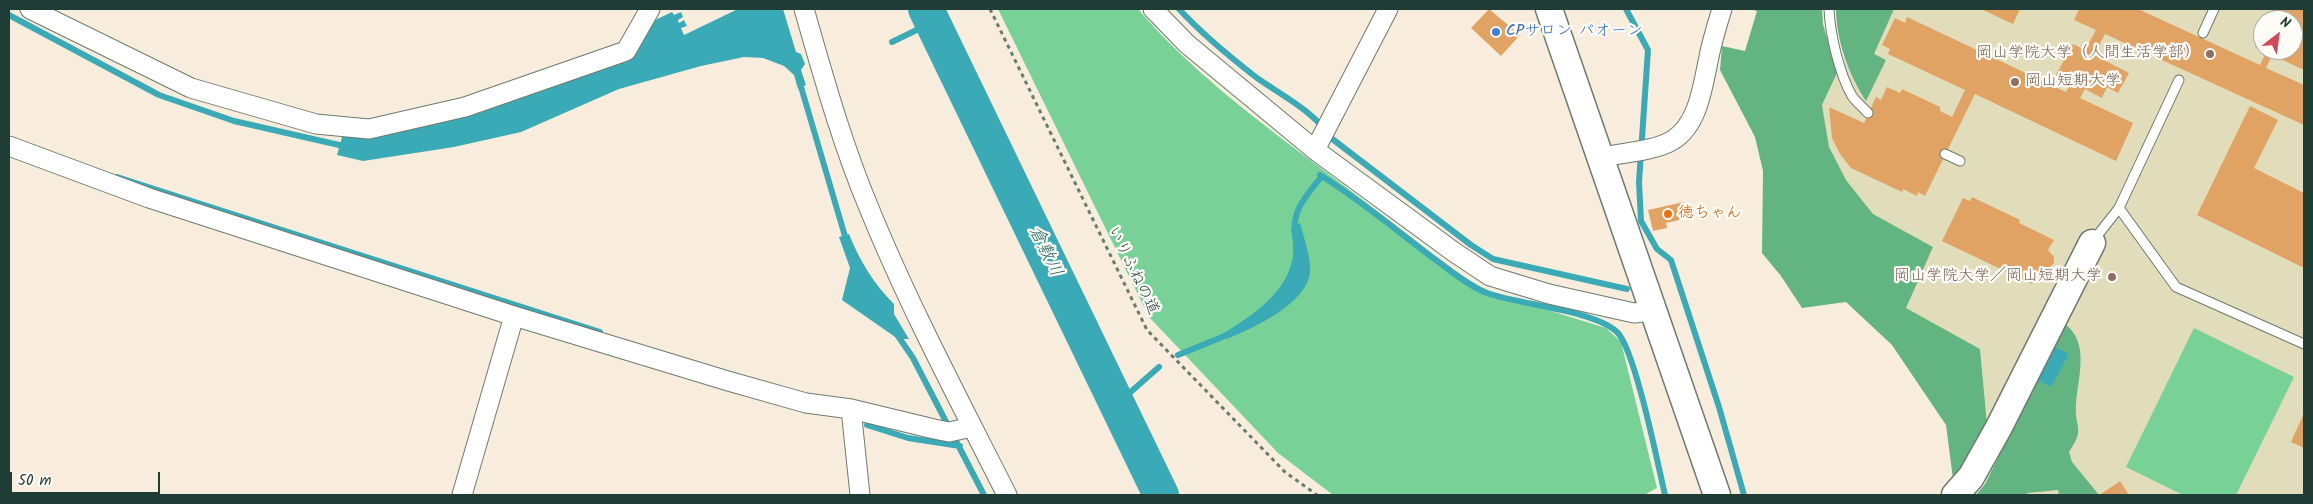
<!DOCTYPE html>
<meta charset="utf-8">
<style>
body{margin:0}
#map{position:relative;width:2313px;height:504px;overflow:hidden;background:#f8eddc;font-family:Kalam,sans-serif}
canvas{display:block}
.frame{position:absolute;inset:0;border:10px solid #1f3d34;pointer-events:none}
.north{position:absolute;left:2253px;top:10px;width:50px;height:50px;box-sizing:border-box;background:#fdfcf7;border:1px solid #a4b0a9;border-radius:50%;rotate:30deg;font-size:14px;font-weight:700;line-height:20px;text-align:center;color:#1f3d34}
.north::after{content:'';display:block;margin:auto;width:18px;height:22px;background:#d1495b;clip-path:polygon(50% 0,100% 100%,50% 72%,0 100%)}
.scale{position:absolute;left:10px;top:472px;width:150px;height:22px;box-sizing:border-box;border:2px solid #1f3d34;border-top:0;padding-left:6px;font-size:15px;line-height:18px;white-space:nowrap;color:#1f3d34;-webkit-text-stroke:4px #fdfcf7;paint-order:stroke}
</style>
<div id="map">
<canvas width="2313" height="504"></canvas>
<div class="frame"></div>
<div class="north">N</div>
<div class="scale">50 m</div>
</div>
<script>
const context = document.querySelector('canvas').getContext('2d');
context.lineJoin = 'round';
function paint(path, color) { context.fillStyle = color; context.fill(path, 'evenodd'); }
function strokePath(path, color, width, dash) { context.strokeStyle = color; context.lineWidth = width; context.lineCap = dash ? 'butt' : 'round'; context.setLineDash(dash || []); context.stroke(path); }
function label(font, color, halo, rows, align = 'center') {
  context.font = font + ' Kalam,"Klee One",sans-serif'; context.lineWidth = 4.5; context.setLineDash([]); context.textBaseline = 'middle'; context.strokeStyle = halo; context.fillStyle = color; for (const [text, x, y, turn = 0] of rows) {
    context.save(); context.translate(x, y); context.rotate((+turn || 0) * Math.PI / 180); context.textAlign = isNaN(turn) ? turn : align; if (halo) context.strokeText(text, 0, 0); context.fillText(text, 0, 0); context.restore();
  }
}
const built = new Path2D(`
 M1867 9H2304V495H2016L2005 452 1977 438 1987 424 1980 349 1905 308 1933 247 1873 214 1846 180 1829 150 1822 105ZM2263 20H2293V50H2263Z`);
const green = new Path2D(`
 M998 9H1138C1189 69 1252 116 1314 163 1362 199 1409 235 1456 272L1486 291 1606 328 1621 342 1657 488 1644 495H1333L1278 453 1149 317Z
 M2194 328 2294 377 2236 495H2183L2126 467Z`);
const forest = new Path2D(`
 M1748 9H1822L1823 24 1837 73 1822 105 1829 147 1846 180 1873 214 1933 247 1906 308 1980 349 1987 424 1953 479 1946 425 1892 345 1846 302 1802 308 1781 276 1762 253 1763 171 1755 137 1720 70 1722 46 1745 51 1757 11Z
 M1836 9H1894L1874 54 1886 60 1866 101C1849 75 1836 40 1836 9Z
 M2065 324C2090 343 2078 377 2076 404 2074 429 2086 427 2069 452L2072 462 2099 495H2059L2058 490 2027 493V495H1976L1985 484Z`);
const water = new Path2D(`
 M738 9H783L796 52 801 54 805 64 801 70 806 85 798 89 794 75 784 66 763 58 744 57 701 66 619 89 521 132 454 147 363 161 337 155 342 137 478 113 601 67 651 22 672 12 674 15 681 12 683 17 678 20 679 23 684 20 687 26 681 28 684 35Z
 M1300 223C1304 238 1311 257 1310 272 1307 304 1253 328 1227 339L1224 333C1254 314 1287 293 1293 256 1294 247 1292 237 1291 228Z
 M849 234C860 261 873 283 894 304V314L909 339H898L842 300 850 268 839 237Z
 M2056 347 2069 354 2051 387 2038 380Z`);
const stream = new Path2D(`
 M1179 9C1202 34 1230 57 1257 78 1283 96 1315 112 1331 138L1471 245 1493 259 1627 289
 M1626 9 1648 50 1639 182 1641 221 1657 249 1671 260 1719 407 1744 495
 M9 15 159 95 234 121 348 147
 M892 42 933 22
 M799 80 847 243
 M1320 175C1359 199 1396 230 1433 258 1449 269 1468 286 1487 293 1520 305 1594 310 1617 332 1635 349 1658 465 1665 495
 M117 177 600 332
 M1295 233C1292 209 1308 194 1322 176
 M896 333 913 358 984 495
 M1178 355 1232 333
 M1117 404 1159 367
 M867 425 908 438 960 446`);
const river = new Path2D(`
 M926 9 1161 495`);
const building = new Path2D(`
 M1489 9 1520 35 1501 56 1471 28Z
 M1981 9H2020L2013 24Z
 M2079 9H2138L2260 65 2266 52 2255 47 2263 30V50H2293V20H2268L2273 9H2304V70L2272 55 2266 68 2304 85V125L2105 34 2094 55 2129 73 2118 93 2107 87 2102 98 2085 89 2080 98 2133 123 2116 161 1975 94 1925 196 1918 192 1917 196 1903 189 1902 192 1851 168 1840 154 1832 138 1829 107 1864 123 1876 97 1881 100 1887 87 1900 93 1902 89 1940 107V111L1952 117 1965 90 1888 54 1890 49 1882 45 1895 18 1905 23 1907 17 2066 92 2071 83 2056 75 2073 44 2085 50 2096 30 2074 20Z
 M2250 106 2278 120 2254 168 2304 193V268L2197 215Z
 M1972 197 2020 220 2019 223 2054 240 2048 250 2054 257V263L2048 269 2040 268 2032 284 1942 241 1963 198 1970 201Z
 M1684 202 1688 218 1666 223 1667 228 1653 231 1648 210Z
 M2304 413V448L2291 442Z
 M2120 481 2129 495H2102L2101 494Z`);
const path = new Path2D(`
 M990 9 1147 330 1285 472 1317 495`);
const lane = new Path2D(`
 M1829 9C1830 34 1839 73 1852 96 1856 102 1863 107 1868 113
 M2203 33 2214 9
 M1945 154 1960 161
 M2119 208 2176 287 2304 344
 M2093 241 2119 208 2179 80`);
const street = new Path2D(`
 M30 9 191 88 316 124 369 129 465 107 626 51 650 9
 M804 9C823 75 842 144 869 208 909 306 959 400 1007 495
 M1153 9 1187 44 1315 150 1454 252 1490 276 1549 294 1634 313 1653 311
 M9 146 149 198 514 316 728 381 806 403 851 409 934 429 949 432 972 427
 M1315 150 1388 9
 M1601 157C1621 153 1656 151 1673 140 1699 124 1703 84 1709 57 1712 41 1717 25 1722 9
 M851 409 860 495
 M462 495 514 316`);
const secondary = new Path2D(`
 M1549 9 1717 495
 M1955 495 1971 477 1999 427 2092 243`);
const markers = [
 [1496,32,5,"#3f7fe0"],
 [2210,54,5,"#8d6e63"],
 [2015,82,5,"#8d6e63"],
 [1668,214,5,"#e8710a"],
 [2112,277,5,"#8d6e63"]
];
const shopNames = [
 ["CPサロン パオーン",1506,32]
];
const educationNames = [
 ["岡山学院大学（人間生活学部）",2200,54],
 ["岡山短期大学",2025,82,"left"],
 ["岡山学院大学／岡山短期大学",2102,277]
];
const foodNames = [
 ["徳ちゃん",1678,214]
];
const streetNames = [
 ["いりふねの道",1132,271,64]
];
const waterNames = [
 ["倉敷川",1044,252,64]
];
paint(built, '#e1dcba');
paint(green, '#78d298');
paint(forest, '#62b480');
paint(water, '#3aabb6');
strokePath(stream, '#3aabb6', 6);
strokePath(river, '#3aabb6', 36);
paint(building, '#e1a363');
strokePath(lane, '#6b7b6f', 11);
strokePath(street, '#6b7b6f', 21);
strokePath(secondary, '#6b7b6f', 29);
strokePath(path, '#6b7b6f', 3, [4, 4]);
strokePath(lane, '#fff', 9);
strokePath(street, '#fff', 19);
strokePath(secondary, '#fff', 26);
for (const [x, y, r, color] of markers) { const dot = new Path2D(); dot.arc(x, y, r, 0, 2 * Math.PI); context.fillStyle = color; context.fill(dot); strokePath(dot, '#fdfcf7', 2); }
label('16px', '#366cbe', '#fdfcf7', shopNames, 'left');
label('16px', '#785e54', '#fdfcf7', educationNames, 'right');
label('16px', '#c56008', '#fdfcf7', foodNames, 'left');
label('16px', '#1f3d34', '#fdfcf7', streetNames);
label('italic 18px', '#286462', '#fdfcf7', waterNames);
</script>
